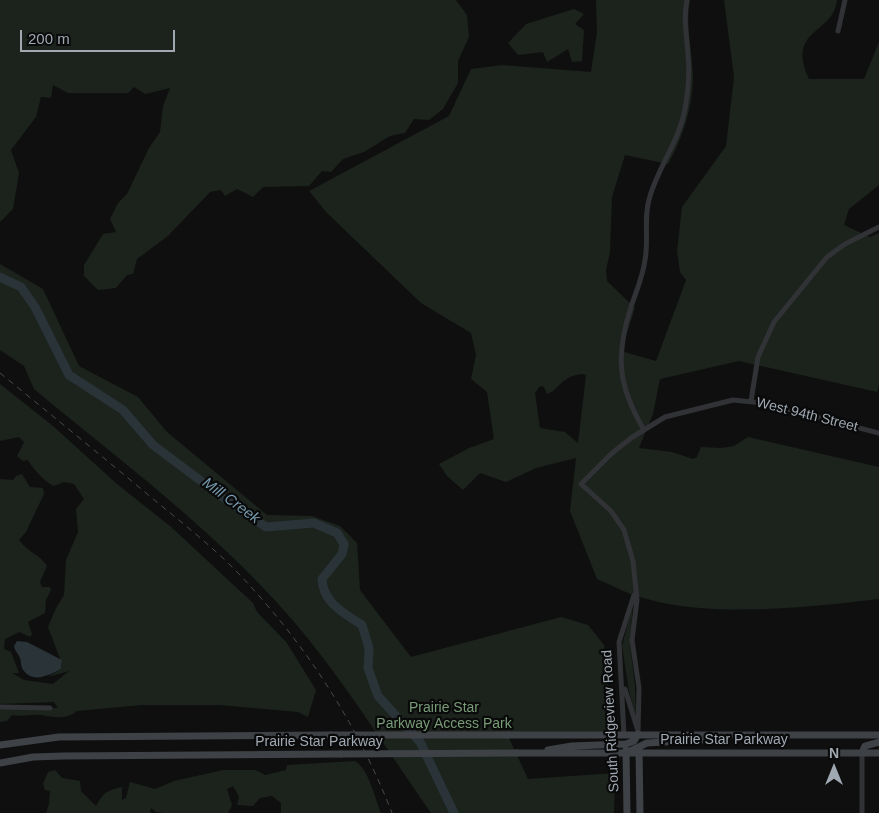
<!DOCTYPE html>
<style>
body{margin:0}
#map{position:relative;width:879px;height:813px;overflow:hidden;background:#0f0f10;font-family:Helvetica,sans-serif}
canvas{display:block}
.north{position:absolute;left:809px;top:743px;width:50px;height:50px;-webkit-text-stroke:4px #0a0a0b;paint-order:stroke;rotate:0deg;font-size:14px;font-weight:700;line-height:20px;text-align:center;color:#a0a8b1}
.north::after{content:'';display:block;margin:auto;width:18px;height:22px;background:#a0a8b1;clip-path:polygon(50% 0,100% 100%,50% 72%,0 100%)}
.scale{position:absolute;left:20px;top:30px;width:155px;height:22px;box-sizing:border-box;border:2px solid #a0a8b1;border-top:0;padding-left:6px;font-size:15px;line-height:18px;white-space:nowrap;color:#a0a8b1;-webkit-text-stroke:4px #0a0a0b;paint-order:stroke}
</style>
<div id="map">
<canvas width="879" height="813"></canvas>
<div class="north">N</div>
<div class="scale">200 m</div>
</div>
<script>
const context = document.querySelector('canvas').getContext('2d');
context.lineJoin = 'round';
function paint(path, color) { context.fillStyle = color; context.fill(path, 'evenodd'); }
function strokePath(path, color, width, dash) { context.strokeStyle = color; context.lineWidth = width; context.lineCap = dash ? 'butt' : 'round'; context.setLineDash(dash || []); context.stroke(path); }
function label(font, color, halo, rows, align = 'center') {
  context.font = font + ' Helvetica,sans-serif'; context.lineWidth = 4.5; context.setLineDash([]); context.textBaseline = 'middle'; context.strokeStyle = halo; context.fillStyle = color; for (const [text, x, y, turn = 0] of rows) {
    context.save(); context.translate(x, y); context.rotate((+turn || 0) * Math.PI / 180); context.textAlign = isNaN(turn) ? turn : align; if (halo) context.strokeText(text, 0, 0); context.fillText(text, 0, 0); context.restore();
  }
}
const green = new Path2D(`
 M0 0H456L467 15 469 37 458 61V83L443 109 429 120 414 119 405 133 390 136 364 152 343 159 331 172 322 171 309 186 263 187 253 197 237 189 225 196 221 190 210 192 168 236 137 259 133 274 127 275 116 288 98 290 84 276V265L103 234 116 232 110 219 118 203 127 194 149 148 160 132 163 106 170 88 145 94 134 87 128 93H68L53 85 51 98 41 97 36 117 11 150 19 173 13 209 0 222Z
 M596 0H690C685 26 693 54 693 80 692 110 682 139 668 164L625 155 612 197 610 252 606 270 607 281 635 308 626 336 624 352 656 361 686 280 680 272 677 251 682 207 726 146 734 77 724 0H837C833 36 786 27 809 79H864L879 42V185L849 209 844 225 870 237 879 233V385L877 392 739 361 660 379 653 414 639 448 672 452 693 459 697 457 701 447 721 448 734 446 748 437 879 467V599C810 607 714 618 647 599 630 595 613 586 597 579L570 511 576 458 536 468 506 482 480 473 463 490 447 476 439 464 469 448 494 439 487 392 471 379 476 355 471 333 421 303 327 213 309 191 449 116 471 69 502 65 591 72 597 32ZM582 374 586 375 578 443 565 432 540 428 535 393 540 386 544 387 547 394C560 390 559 377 582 374Z
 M574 9 584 14 575 24 584 30 582 61 572 62 568 49 547 62 543 52 518 55 508 43 526 24Z
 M0 264 43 289 79 366 138 397 167 432 267 515 312 516 340 526 357 543 360 590 411 657 561 617 588 625 604 645 612 717 611 735 509 738 528 779 615 773 614 813H431C385 747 342 677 289 616 214 530 122 462 34 389L24 366 0 350Z
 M0 384 53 426 117 484 170 526 253 603 257 612 287 643 316 690 308 717 298 712 219 705H142L77 711C66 720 54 717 41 715 31 714 22 717 12 715L7 721 0 722V708H58L54 702 0 704V479L13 480 16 476 22 474 30 487 43 488 44 494 26 532 19 540C27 552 41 555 47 566L40 582 42 587H50L51 590 46 600 45 613 28 622 32 634 30 637 19 632 5 639 4 649 11 652 19 673H12L24 680 53 684 69 671 48 677 61 669 62 664 48 627 56 608 64 595 66 560 78 532 76 509 84 499 74 484 64 482 54 486C46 483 32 468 28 460L23 461 17 456 24 442 19 437 0 441Z
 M633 603 630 643 635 687 636 717 629 691 622 646Z
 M355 761C369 769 375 799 381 813H281V803L272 796 260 798 253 806 237 805 239 797 233 786 227 789 232 805 228 813H165L156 812 151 808 150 813H46L49 804 50 791 45 790 43 784 48 772 55 770 62 778 80 781 81 791 96 806C103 793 107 790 122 787V800L126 798 130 782 155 789 174 781 223 770H256L265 775 286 770 287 765Z`);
const water = new Path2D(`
 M17 641 27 642 58 658 62 660 61 669C51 674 34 684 24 671 20 667 22 661 19 656 17 652 15 651 14 646Z`);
const river = new Path2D(`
 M0 277 21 287 35 307 69 375 123 410 153 445 225 499 266 527 314 523 337 533 344 544 342 554 322 579C323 603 344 613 362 625L369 648 368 668 378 696 420 742 454 813`);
const street = new Path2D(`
 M838 31 845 0
 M751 401 758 357 774 322 827 257 845 244 879 227
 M644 430C618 386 615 356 631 307 636 292 643 276 645 260 649 239 643 217 650 196 659 166 679 141 685 109 688 92 690 74 688 56 687 37 683 19 687 0
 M625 689 638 731
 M0 707 50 708
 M638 734 639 688 632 640 637 600 633 561 624 530 611 511 581 484 611 454 631 438 665 417 733 400 762 403 879 433
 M624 735 619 642 634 595
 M862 753V813`);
const secondary = new Path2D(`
 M508 735H879
 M0 745 59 737 331 735
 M548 750 572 746 626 744 634 741 638 734
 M626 750 627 813
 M639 750 640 813
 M517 753H879
 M626 753 647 743 715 739
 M862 753 865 746 879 742
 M0 763 33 757 63 756 341 754`);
const rail = new Path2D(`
 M0 373C49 413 98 453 146 493 177 519 210 544 238 573 305 643 357 723 392 813`);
const secondaryBridge = new Path2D(`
 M331 735H508
 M341 754 517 753`);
const streetNames = [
 ["West 94th Street",807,415,14],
 ["South Ridgeview Road",611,721,-93],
 ["Prairie Star Parkway",724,740],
 ["Prairie Star Parkway",319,742]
];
const parkNames = [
 ["Prairie Star",444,708],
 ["Parkway Access Park",444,724]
];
const waterNames = [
 ["Mill Creek",231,501,36]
];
paint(green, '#1b231c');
paint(water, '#293338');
strokePath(river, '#293338', 9);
strokePath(street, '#303235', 5);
strokePath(secondary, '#3e4145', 7);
strokePath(rail, '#474a4e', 1, [6, 5]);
strokePath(secondaryBridge, '#3e4145', 7);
label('14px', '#a0a8b1', '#0a0a0b', streetNames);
label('14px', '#799c77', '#0a0a0b', parkNames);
label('italic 15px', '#769aad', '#0a0a0b', waterNames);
</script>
